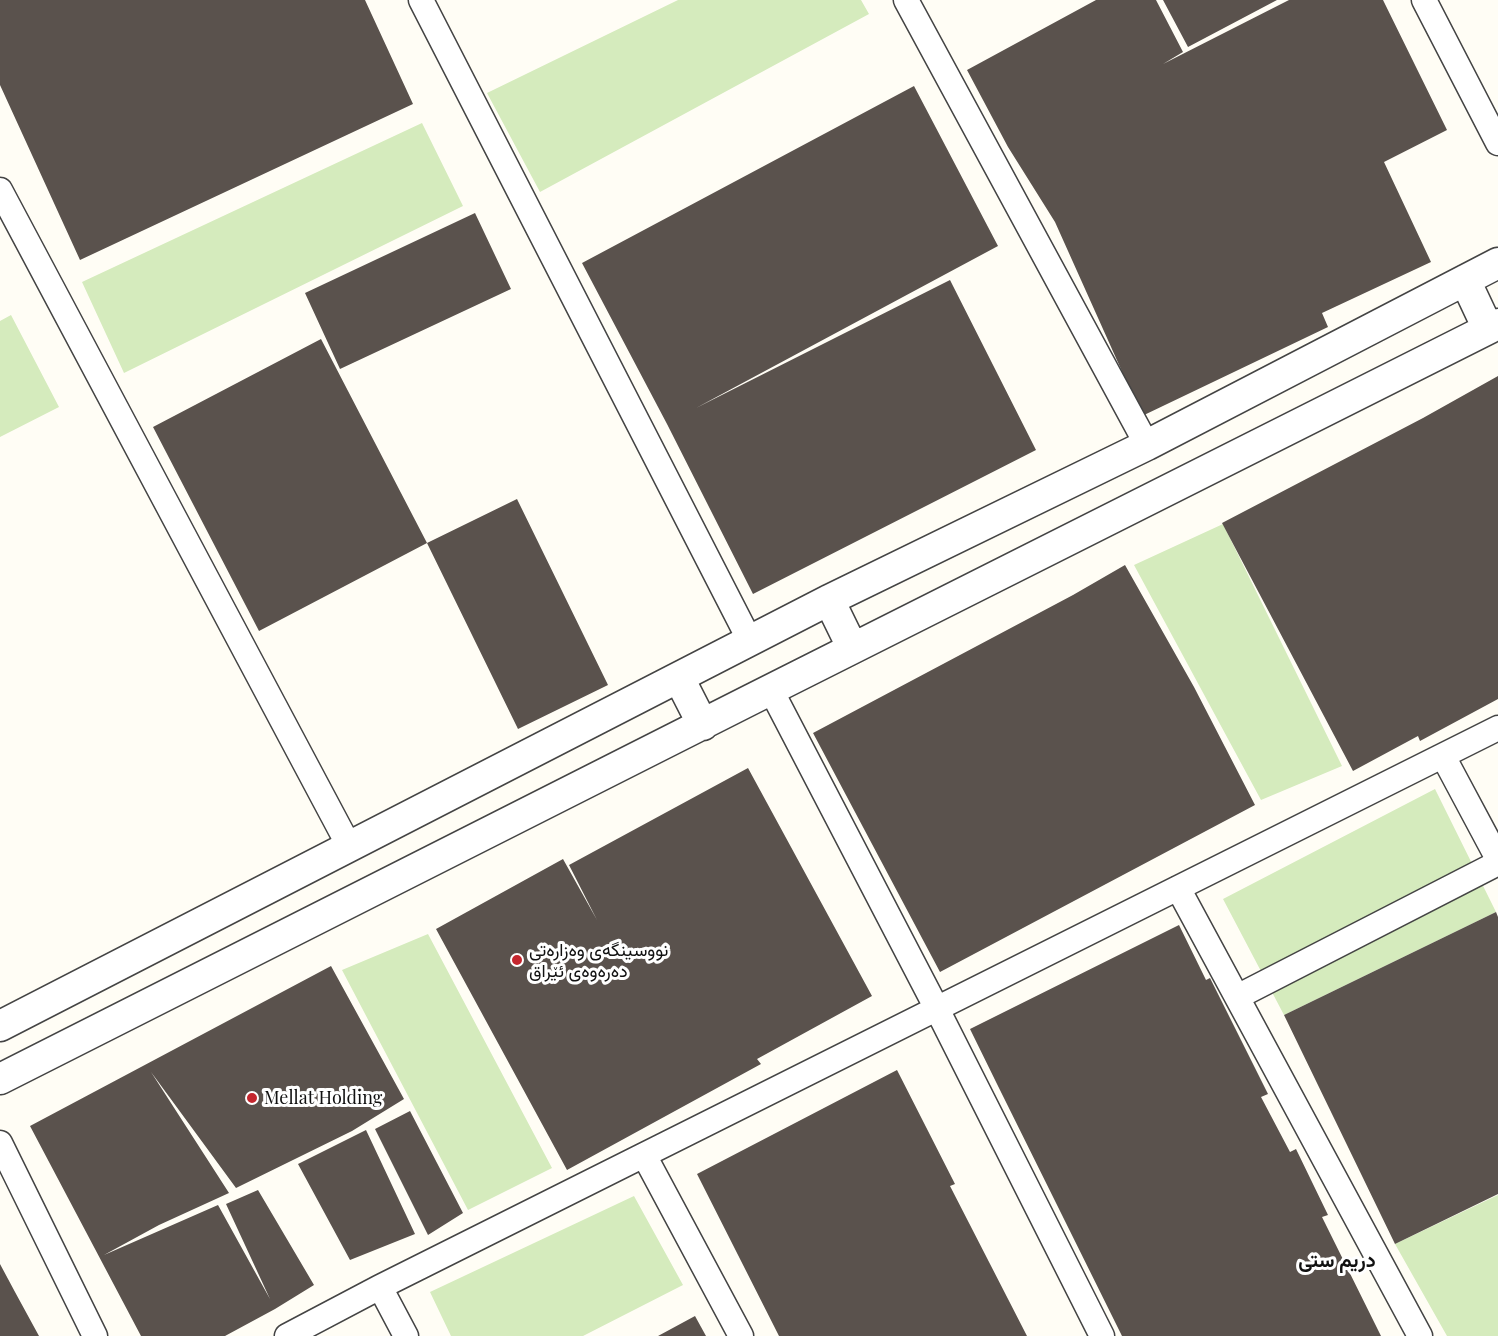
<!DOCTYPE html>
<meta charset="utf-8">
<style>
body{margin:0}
canvas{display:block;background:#fffdf5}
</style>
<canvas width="1498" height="1336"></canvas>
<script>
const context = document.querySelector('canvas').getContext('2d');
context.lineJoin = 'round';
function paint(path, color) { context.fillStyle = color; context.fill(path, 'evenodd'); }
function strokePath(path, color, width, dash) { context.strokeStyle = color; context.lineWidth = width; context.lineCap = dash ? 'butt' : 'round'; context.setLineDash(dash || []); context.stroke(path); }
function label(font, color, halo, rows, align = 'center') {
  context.font = font + ' "Playfair Display",Vazirmatn,serif'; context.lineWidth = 6; context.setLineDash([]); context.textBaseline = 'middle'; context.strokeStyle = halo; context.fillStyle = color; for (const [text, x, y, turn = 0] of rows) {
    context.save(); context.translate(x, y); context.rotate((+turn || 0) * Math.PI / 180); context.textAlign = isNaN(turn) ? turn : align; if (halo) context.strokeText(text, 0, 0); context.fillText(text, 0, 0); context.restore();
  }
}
const green = new Path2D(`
 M678 0H861L869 14 540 192 487 93Z
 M422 123 463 206 124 373 82 282Z
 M11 315 59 407 0 437V321Z
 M1223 524 1342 766 1261 800 1134 565Z
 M1435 789 1496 912 1284 1015 1223 899Z
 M428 934 552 1168 468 1210 342 970Z
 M1498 1195V1336H1447L1395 1244Z
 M634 1196 683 1285 583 1336H451L430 1292Z`);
const building = new Path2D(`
 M0 0H365L413 104 80 260 0 85Z
 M1096 0H1156L1183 52 1163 64 1289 0H1383L1447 130 1384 162 1431 262 1322 313 1328 327 1142 416 1055 222 1008 147 967 70Z
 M1163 0H1277L1188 47Z
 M914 86 998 246 696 408 950 280 1036 450 753 594 667 424 582 263Z
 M475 213 511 289 340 369 305 293Z
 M321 339 427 543 259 631 153 427Z
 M1498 376V699L1420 741 1418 736 1353 771 1222 523 1423 418Z
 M517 499 608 685 518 729 427 543Z
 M1125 565 1194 687 1255 805 940 972 813 733 1073 595Z
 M748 768 872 996 757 1059 761 1064 567 1170 436 929 563 859 597 920 569 865Z
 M1496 912 1498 917V1194L1395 1244 1284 1015Z
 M1179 925 1206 980 1210 978 1268 1094 1261 1097 1290 1152 1296 1149 1328 1215 1322 1217 1381 1336H1122L997 1084 970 1029Z
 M331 966 404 1099 352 1131 236 1188 151 1072 229 1193 159 1225 104 1255 218 1205 270 1299 226 1204 258 1190 314 1285 275 1309 225 1336H141L30 1126Z
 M897 1070 955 1184 950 1186 1027 1336H779L697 1174Z
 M410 1111 463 1213 428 1235 375 1129Z
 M366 1130 415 1234 350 1260 298 1164Z
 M0 1264 15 1292 39 1336H0Z
 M695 1316 706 1336H658Z`);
const minor = new Path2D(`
 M421 0 750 641
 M906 0 1147 445
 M1424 0 1498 143
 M0 190 349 846
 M771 690 937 1009 1102 1336
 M1443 756 1498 859
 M1178 888 1420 1336
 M1237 997 1498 863
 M0 1143 95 1336
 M644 1155 741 1336
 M380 1287 406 1336
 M287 1336 380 1287 1498 728`);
const tertiary = new Path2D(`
 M1465 280 1488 329
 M829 600 852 647
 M679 678 703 725
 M0 1026 829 600 1147 445 1498 263
 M0 1079C499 826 998 575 1498 324`);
const markers = [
 [517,960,6,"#c4262e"],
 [252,1098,6,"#c4262e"]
];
const poiNames = [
 ["نووسینگەی وەزارەتی",529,950],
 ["دەرەوەی ئێراق",529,971],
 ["Mellat Holding",264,1098]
];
const neighbourhoodNames = [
 ["دریم ستی",1337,1261]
];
paint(green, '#d5ebbd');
paint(building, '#5a524d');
strokePath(minor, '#444', 27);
strokePath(tertiary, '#444', 33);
strokePath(minor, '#fff', 24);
strokePath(tertiary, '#fff', 30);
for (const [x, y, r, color] of markers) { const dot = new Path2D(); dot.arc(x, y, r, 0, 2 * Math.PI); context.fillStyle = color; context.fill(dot); strokePath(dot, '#fff', 2); }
label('18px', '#111', '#fff', poiNames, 'left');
label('bold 20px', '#111', '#fff', neighbourhoodNames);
</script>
